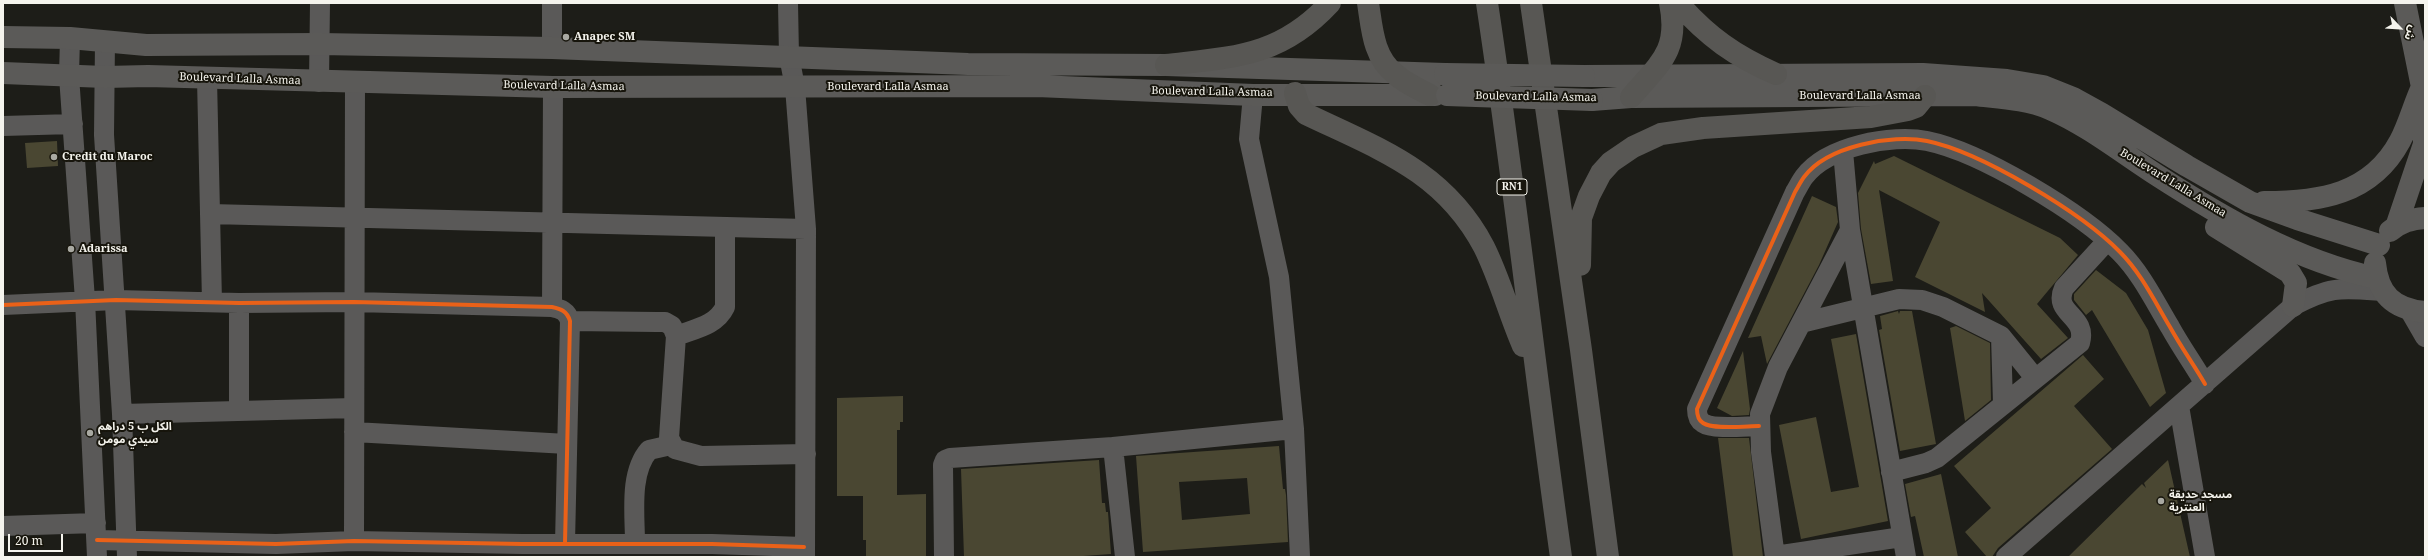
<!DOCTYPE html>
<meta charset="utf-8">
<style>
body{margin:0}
#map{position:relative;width:2428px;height:560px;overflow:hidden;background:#1d1d18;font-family:"Noto Serif","Noto Sans Arabic",serif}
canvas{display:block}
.frame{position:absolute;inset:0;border:4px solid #f5f4ed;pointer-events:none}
.north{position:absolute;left:2380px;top:8px;width:40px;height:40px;-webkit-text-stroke:3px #17150c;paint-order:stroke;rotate:115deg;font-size:11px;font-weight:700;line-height:16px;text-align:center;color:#f5f4ed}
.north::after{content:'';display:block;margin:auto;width:14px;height:18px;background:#f5f4ed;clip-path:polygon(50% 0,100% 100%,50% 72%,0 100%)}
.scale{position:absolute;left:8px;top:534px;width:55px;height:18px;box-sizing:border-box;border:2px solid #f5f4ed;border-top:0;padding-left:5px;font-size:12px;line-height:14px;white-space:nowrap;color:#f5f4ed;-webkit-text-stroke:3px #17150c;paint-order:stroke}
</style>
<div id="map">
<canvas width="2428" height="560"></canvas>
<div class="frame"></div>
<div class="north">ش</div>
<div class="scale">20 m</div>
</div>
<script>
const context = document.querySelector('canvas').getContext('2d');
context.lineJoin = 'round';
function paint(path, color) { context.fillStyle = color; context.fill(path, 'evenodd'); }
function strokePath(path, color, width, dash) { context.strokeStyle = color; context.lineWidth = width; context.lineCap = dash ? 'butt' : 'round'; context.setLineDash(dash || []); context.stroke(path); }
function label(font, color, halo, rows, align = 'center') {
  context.font = font + ' "Noto Serif","Noto Sans Arabic",serif'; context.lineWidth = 4; context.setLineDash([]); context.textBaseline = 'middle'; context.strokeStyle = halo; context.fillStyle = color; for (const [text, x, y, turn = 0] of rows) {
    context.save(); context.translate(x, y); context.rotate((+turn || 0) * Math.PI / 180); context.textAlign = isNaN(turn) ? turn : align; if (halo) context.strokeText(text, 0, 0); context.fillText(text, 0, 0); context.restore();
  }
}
const building = new Path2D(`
 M57 141 58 166 27 168 25 143Z
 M1894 156 2060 238 2078 255 2037 304 2068 338 2041 359 1982 293 1985 312 1915 277 1940 222 1879 190 1893 281 1871 284 1861 229 1858 193 1874 161 1875 164Z
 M1812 196 1836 207 1838 222 1819 265 1767 364 1761 336 1748 338Z
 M2096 270 2126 293 2148 330 2166 393 2150 407 2092 310 2086 315 2074 300V294Z
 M1898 311 1899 314 1900 311H1912L1936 444 1900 451 1879 330 1882 329 1880 316Z
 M1956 326 1990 343 1991 400 1965 421 1950 328Z
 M1856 334 1888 521 1801 539 1779 425 1816 417 1831 492 1859 487 1831 339Z
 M1743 351 1750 409 1749 415 1732 416 1717 408Z
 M2083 355 2104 379 2074 406 2112 449 1998 548 1992 557H1987L1965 532 1991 508 1954 466Z
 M903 396V422H900V430H897V495L926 494V557H866V540H863V496H837V398Z
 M1718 438H1749L1763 557H1733Z
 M1279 446 1283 489H1285L1286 495 1288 542 1143 552 1136 456ZM1247 478 1250 514 1182 520 1179 482Z
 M1099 460 1102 503H1105L1106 512H1108L1111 554 1070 557H964L961 469Z
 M2168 460 2190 557H2068L2142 484 2146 488 2144 483Z
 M1941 474 1958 557H1924L1915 516 1911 517 1905 484Z`);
const minor = new Path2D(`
 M788 3 789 56 795 87 806 229 805 557
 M70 38 69 76 85 300 97 557
 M105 41 104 135 122 414 127 557
 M552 48V3
 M207 79 212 302
 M319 82 320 3
 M1253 95 1249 139 1279 277 1294 429 1300 557
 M3 126 73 124
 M1843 151 1850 230 1906 557
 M210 214 806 229
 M239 303V410
 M3 305 116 300 239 303 354 302 552 307C561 309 567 311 570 321L565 543
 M552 307 553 87
 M2410 311 2425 337
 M570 321 657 322H665L672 326 676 336 669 438 675 449 701 456 806 454
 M1801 323 1899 299 1922 300 1943 307 2001 336 2035 378
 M676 336C694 329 716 326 725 307V227
 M2001 336 2003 404
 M2179 406 2205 557
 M122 414 354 408
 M1759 426C1747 426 1713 430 1703 423 1698 420 1697 415 1697 409L1795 192C1798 187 1801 181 1804 177 1827 146 1892 134 1927 141 1981 152 2082 213 2120 252 2141 273 2155 302 2170 327 2181 347 2194 365 2205 384
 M354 432 567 444
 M1113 447 1125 557
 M1891 472 1926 463 1937 458 2080 343C2088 315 2052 314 2064 288L2107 241
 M3 526 96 523
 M97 540 276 544 354 541 522 544H712L804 547
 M354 541 355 81
 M635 543C635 514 629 473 649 450L671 445
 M1775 556 1902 537
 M944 557 943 465 945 460 950 458 1113 447 1294 429
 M1775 557 1761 452 1760 414 1778 367 1850 230
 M2006 557 2293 306C2331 286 2340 288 2382 291`);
const major = new Path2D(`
 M3 37 70 38 146 45 320 44 552 48 968 64 1166 65 1445 74
 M3 73 105 77 148 76 553 87 1037 86 1253 95H1435
 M1584 76 1923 74 2007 80 2043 86 2073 98 2102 114 2187 166 2250 202 2297 219 2379 245
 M1592 100 1631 97 1975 95C2000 98 2026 99 2050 109 2087 125 2121 152 2155 174 2223 218 2297 261 2376 278
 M2264 202C2319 202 2371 195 2400 141 2409 124 2414 104 2422 87
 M2397 224 2424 144 2422 87 2405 3
 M2216 227 2290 273 2296 283 2293 306
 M2390 231C2401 222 2411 219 2425 218
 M2375 263C2378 294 2393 309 2425 312`);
const highway = new Path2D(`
 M1368 3C1372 28 1373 57 1395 74 1405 83 1418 89 1430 95
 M1487 3C1515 187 1535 373 1561 557
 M1531 3 1581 350 1608 557
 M1678 3C1708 37 1735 56 1776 74
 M1166 65C1234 57 1280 57 1330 3
 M1295 93 1299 106 1306 114C1379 149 1444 171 1484 247 1500 279 1509 314 1523 346
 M1631 97C1659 64 1680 51 1670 3
 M1580 265 1581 218 1589 196 1601 173 1611 162 1633 147 1661 134 1703 128 1871 117 1908 110 1916 107 1925 96`);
const majorBridge = new Path2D(`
 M1445 74 1584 76
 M1447 95 1592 100`);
const cycleway = new Path2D(`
 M3 305 116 300 239 303 354 302 552 307C561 309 567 311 570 321L565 543
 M1759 426C1747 426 1713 430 1703 423 1698 420 1697 415 1697 409L1795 192C1798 187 1801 181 1804 177 1827 146 1892 134 1927 141 1981 152 2082 213 2120 252 2141 273 2155 302 2170 327 2181 347 2194 365 2205 384
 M97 540 276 544 354 541 522 544H712L804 547`);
const markers = [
 [566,37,4,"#a9a9a2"],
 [54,157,4,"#a9a9a2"],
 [71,249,4,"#a9a9a2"],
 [90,433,4,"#a9a9a2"],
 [2161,501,4,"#a9a9a2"]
];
const shields = [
 [1512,187,30]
];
const shieldNames = [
 ["RN1",1512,187]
];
const poiNames = [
 ["Anapec SM",574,37],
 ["Credit du Maroc",62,157],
 ["Adarissa",79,249],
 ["الكل ب 5 دراهم",98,427],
 ["سيدي مومن",98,440],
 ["مسجد حديقة",2169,495],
 ["العنترية",2169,508]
];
const streetNames = [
 ["Boulevard Lalla Asmaa",240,79,2],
 ["Boulevard Lalla Asmaa",564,86,1],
 ["Boulevard Lalla Asmaa",888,87],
 ["Boulevard Lalla Asmaa",1212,92,1],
 ["Boulevard Lalla Asmaa",1860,96],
 ["Boulevard Lalla Asmaa",1536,97,1],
 ["Boulevard Lalla Asmaa",2173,183,31]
];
paint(building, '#4a4732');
strokePath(minor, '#5a5958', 20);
strokePath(major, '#5b5a58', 22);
strokePath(highway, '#585754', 22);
strokePath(majorBridge, '#5b5a58', 22);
strokePath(cycleway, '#ea6118', 4);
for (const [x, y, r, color] of markers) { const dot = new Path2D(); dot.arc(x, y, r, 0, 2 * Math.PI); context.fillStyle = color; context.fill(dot); strokePath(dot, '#17150c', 1.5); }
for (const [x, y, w] of shields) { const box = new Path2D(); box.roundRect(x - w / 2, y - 8, w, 16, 3); context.fillStyle = '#17150c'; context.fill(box); strokePath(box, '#f5f4ed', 1); }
label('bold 10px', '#f5f4ed', null, shieldNames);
label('bold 11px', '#f5f4ed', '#17150c', poiNames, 'left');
label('11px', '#f5f4ed', '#17150c', streetNames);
</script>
